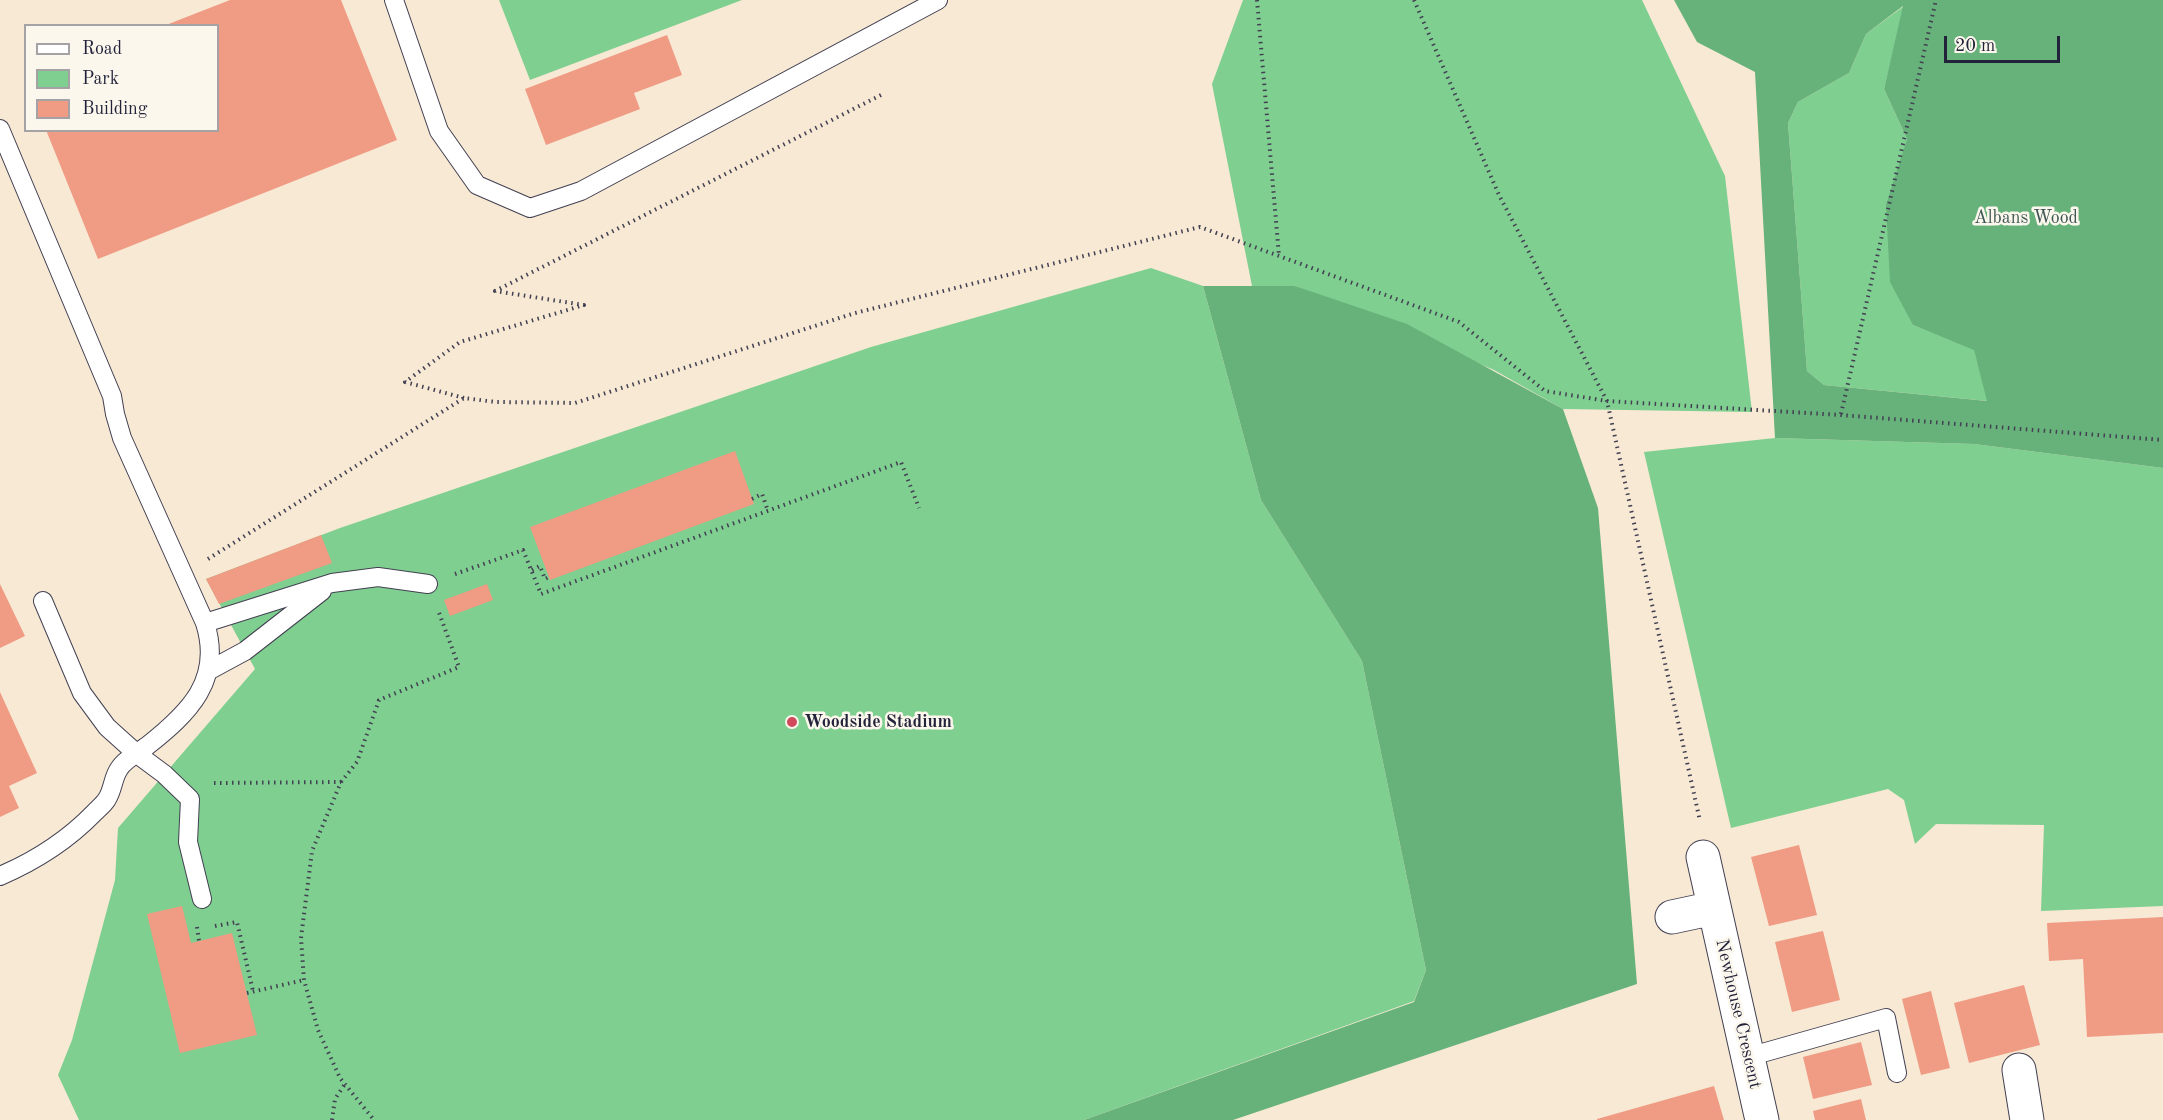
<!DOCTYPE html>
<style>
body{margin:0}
#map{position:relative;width:2163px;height:1120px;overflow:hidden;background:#f7e9d4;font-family:"Old Standard TT",serif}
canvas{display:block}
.legend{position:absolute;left:24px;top:24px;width:195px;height:108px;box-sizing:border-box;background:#fbf7ec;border:2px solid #a4a2a5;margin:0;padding:8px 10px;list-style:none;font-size:18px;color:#22223b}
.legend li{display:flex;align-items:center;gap:12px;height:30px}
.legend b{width:30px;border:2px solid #a4a2a5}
.scale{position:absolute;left:1944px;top:36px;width:116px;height:27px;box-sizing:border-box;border:3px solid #22223b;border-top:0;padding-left:8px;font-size:18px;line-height:21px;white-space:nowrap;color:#22223b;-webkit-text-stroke:4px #fbf7ec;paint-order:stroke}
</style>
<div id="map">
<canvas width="2163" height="1120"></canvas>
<ul class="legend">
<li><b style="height:8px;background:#fff"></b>Road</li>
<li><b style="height:16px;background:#7fcf90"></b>Park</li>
<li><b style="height:16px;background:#f09b84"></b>Building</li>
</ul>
<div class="scale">20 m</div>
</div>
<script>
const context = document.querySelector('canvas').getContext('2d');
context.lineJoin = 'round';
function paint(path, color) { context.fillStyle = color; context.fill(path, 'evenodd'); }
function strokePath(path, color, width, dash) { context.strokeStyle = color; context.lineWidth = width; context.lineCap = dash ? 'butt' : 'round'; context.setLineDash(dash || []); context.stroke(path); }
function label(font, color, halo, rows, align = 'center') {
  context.font = font + ' "Old Standard TT",serif'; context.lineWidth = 5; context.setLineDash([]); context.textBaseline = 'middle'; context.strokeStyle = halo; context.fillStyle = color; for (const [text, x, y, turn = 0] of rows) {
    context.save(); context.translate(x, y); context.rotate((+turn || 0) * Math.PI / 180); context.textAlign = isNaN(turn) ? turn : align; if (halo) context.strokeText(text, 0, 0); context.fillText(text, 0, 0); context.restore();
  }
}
const green = new Path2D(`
 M499 0H742L530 80Z
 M1243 0H1642L1725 176 1752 412 1563 409 1494 370 1295 286H1252L1212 84Z
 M1904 6 1884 89 1907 139 1900 165 1913 325 1974 349 1988 401 1824 385 1807 371 1788 123 1798 102 1849 73 1866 34Z
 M1151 268 1203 286 1261 500 1362 661 1426 970 1414 1001 1084 1120H79L58 1075 72 1040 115 880 118 828 255 669 206 579 340 528 871 347Z
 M1775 438 1974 444 2163 468V906L2041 911 2044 825 1936 824 1915 844 1904 800 1888 789 1731 828 1644 452Z`);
const forest = new Path2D(`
 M1674 0H2163V468L1974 444 1775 438 1755 72 1697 42ZM1903 6 1884 89 1907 139 1886 205 1890 282 1913 325 1974 350 1987 401 1824 385 1807 371 1788 123 1798 102 1849 73 1866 34Z
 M1203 286H1295L1407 324 1563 409 1598 508 1637 984 1233 1120H1084L1414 1002 1426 970 1362 661 1261 500Z`);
const building = new Path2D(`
 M230 0H341L397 140 98 259 46 130H218V26L166 25Z
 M667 35 682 75 634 93 640 109 546 145 525 89Z
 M735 451 754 504 550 580 530 527Z
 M321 535 332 563 219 604 206 579Z
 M0 584 25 636 0 648Z
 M487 584 493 600 450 616 444 600Z
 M0 692 37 773 9 786 19 808 0 817Z
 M1799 845 1817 915 1769 926 1751 857Z
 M182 906 191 943 232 933 257 1035 180 1053 147 914Z
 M2163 917V1033L2087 1037 2083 959 2049 961 2047 923Z
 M1823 931 1840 1000 1792 1012 1775 942Z
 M2024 985 2040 1045 1969 1063 1954 1003Z
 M1931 991 1950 1068 1921 1075 1902 999Z
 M1861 1042 1872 1085 1813 1099 1803 1057Z
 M1714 1086 1724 1120H1597V1119Z
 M1861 1099 1866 1120H1815L1813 1111Z`);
const path = new Path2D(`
 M1257 0 1279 256
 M1414 0 1499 195 1607 401 1700 821
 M464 398 405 382 460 342 584 305 495 291 883 94
 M1841 414 1936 0
 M752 499 762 494 768 511
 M208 559 464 398 496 402 575 403 855 313 1200 227 1459 322 1545 391 1607 401 1841 415 2163 440
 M532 570 540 566 545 579 549 577
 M455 574 523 550 541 594 901 462 919 508
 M341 782 357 762 379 700 459 667 438 610
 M214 783 341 782 312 851 301 938 304 980 318 1030 340 1078 374 1120
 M215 926 237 922 253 991
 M197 927 199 941
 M247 993 304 980
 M332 1120 335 1099 345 1084`);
const lane = new Path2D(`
 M394 0 439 131 477 185 530 208 581 191 938 0
 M0 129 112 396 115 414 122 438 205 623C223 680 189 713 147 746 139 752 124 760 119 769 113 777 113 790 107 799 104 804 99 808 95 812 68 840 35 861 0 876
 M43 601 82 693 107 727 137 754 164 774 190 799 188 842 202 899
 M205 623 332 583 378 577 428 584
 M208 671 245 651 322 591
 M1748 1057 1886 1018 1897 1073`);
const street = new Path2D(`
 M1703 857 1762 1120
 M1672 917 1714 908
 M2019 1070 2027 1120`);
const markers = [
 [792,722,6,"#d1495b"]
];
const parkNames = [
 ["Albans Wood",2026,218]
];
const poiNames = [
 ["Woodside Stadium",804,722]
];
const streetNames = [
 ["Newhouse Crescent",1738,1014,77]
];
paint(green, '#7fcf90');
paint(forest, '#67b27a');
paint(building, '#f09b84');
strokePath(lane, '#424052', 20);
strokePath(street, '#424052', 35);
strokePath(path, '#424052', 4, [1.5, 4.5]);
strokePath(lane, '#fff', 18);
strokePath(street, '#fff', 33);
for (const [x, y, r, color] of markers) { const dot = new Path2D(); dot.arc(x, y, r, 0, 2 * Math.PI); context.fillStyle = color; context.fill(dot); strokePath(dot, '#fbf7ec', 2); }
label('18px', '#3e5654', '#fbf7ec', parkNames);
label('bold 18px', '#22223b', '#fbf7ec', poiNames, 'left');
label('18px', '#22223b', '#fbf7ec', streetNames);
</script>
